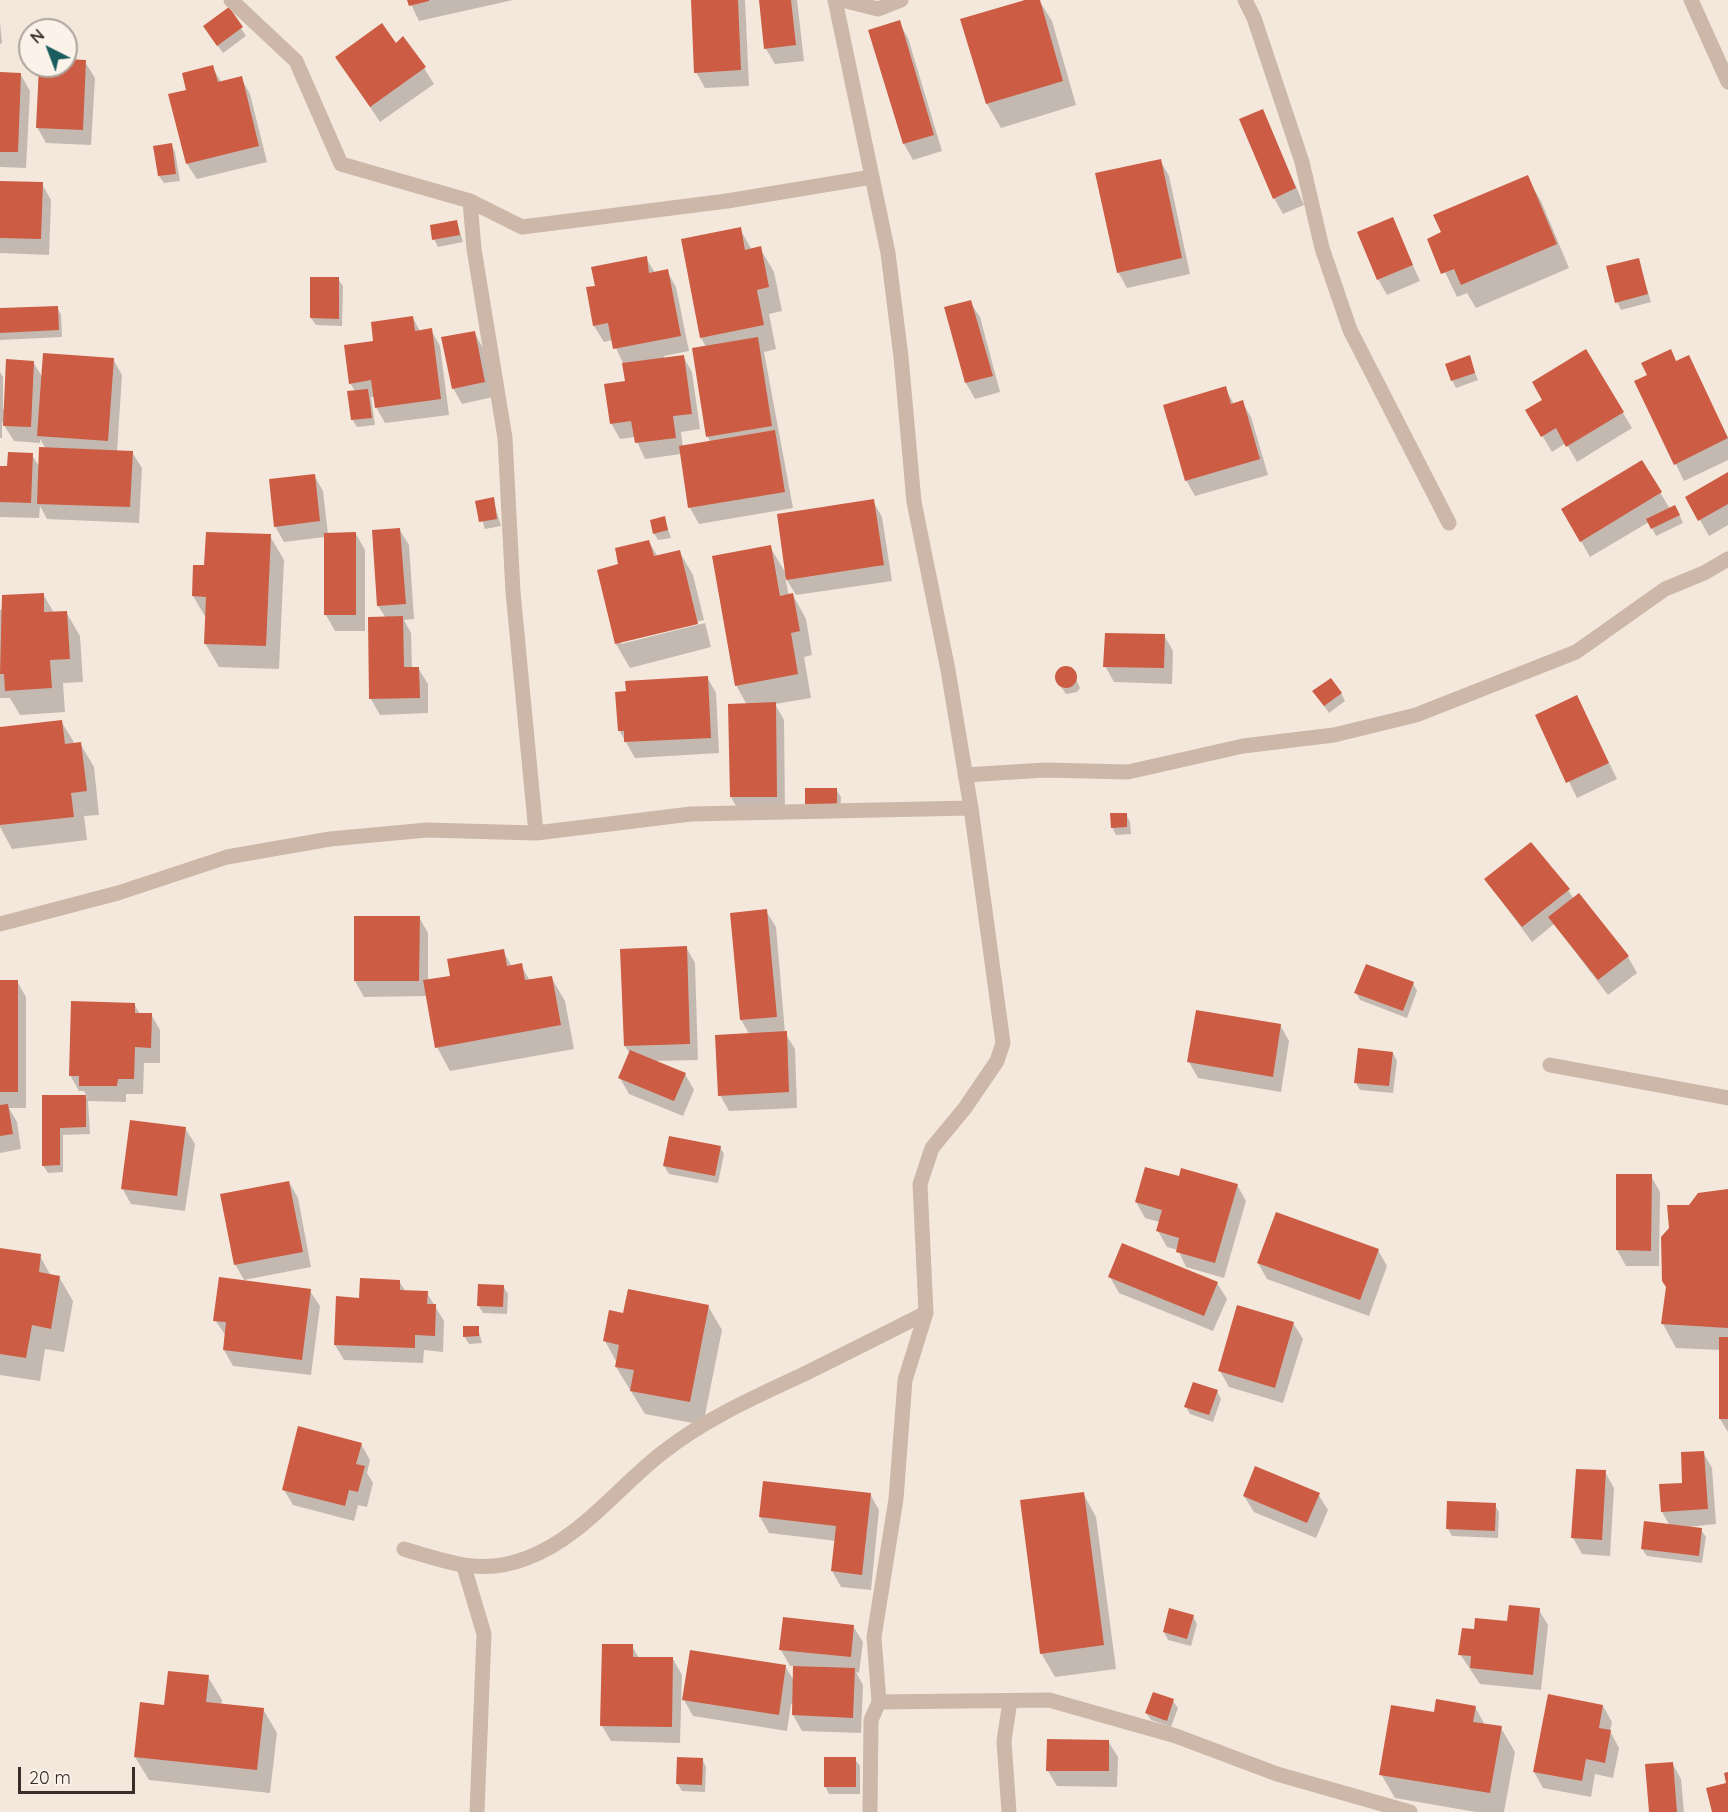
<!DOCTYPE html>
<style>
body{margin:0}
#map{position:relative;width:1728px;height:1812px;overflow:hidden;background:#f4e8dd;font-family:Quicksand,sans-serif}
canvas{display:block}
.north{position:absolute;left:18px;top:18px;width:60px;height:60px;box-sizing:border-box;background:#fbf2ea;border:2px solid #ada39d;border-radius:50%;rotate:318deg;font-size:16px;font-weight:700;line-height:24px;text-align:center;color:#392d29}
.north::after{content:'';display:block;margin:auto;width:21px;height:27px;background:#1b5d5e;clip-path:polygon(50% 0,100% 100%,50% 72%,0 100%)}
.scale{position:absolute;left:18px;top:1767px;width:117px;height:27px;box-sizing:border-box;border:3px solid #392d29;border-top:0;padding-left:8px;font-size:18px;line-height:21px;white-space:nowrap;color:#392d29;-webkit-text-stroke:4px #fbf2ea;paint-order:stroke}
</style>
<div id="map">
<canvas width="1728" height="1812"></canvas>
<div class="north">N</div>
<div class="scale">20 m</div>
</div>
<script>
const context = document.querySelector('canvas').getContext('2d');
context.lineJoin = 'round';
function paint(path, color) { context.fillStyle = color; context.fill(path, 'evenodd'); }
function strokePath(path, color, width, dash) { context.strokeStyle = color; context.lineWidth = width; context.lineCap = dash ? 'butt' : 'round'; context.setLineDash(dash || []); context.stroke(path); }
const shadow = new Path2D(`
 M409 0H513L419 21Z
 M693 0H745L749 86 705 88 696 72Z
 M760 0H797L804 61 775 64 766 49Z
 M1030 0H1039L1052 21 1076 105 1001 128 987 104 962 20Z
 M229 10 246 36 223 53 209 34Z
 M0 22 2 43 0 44Z
 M899 22 908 38 942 151 913 160 904 144 870 31Z
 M395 45 424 68 434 84 380 122 337 57Z
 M66 61 85 62 95 78 91 145 46 143 37 127 40 66H66Z
 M212 67 222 83 241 78 250 94 267 162 197 179 187 164 188 91Z
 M0 74 21 75 30 91 26 168 0 167Z
 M1263 111 1304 205 1283 214 1274 198Z
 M171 144 175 152 180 181 164 183 159 176 155 147Z
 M1160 160 1169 176 1190 274 1127 288 1118 272Z
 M1527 177 1541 201 1569 268 1476 308 1467 293 1457 297 1429 239 1443 233Z
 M0 182 42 184 51 200 49 255 0 253Z
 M1392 219 1420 281 1387 295 1378 279Z
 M457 222 463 242 438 247 434 239Z
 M740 229 752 250 760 248 774 272 782 311 769 314 776 349 764 352 793 508 699 524 690 508 681 454 645 459 635 437 620 439 611 423 626 382 624 365 612 340 604 342 594 326 588 289 596 287 646 258 655 273 667 271 676 287 689 351 664 356V359L683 356 692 372 700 429 681 432 683 447 711 443 708 437 694 349 706 347 701 338 683 241Z
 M1638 260 1651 302 1621 310 1617 302Z
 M338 279 343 286 342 326 316 325 311 318Z
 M970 302 980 317 1000 392 975 399 966 383 946 308Z
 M57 307 61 315 62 337 0 340V310Z
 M413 318 420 331 431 330 440 346 449 415 385 423 376 407 375 397H371L375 425 357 427 352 419 355 391 350 383Z
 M474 332 483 348 493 397 462 404 453 388Z
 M1586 351 1632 428 1577 462 1566 443 1552 452 1527 410 1544 400Z
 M1469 357 1478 380 1456 388 1452 380Z
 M1688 357 1728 438V460L1684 481 1636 382Z
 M113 359 122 375 117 452H132L142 468 139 523 47 519 40 506 39 518 0 517V468H9L32 455 40 468 46 449 40 439V443L14 441 2 422V438H0V372L3 377V409H5L33 362 43 378Z
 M1225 388 1234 404 1242 402 1251 417 1268 475 1195 496 1186 480Z
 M1642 462 1670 509 1679 514 1683 523 1656 536 1649 522 1590 557 1563 509Z
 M1728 473V525L1709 536 1687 497Z
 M314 475 323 491 328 534H356L365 550V631H335L326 615 325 537 284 542 275 526Z
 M493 499 501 526 485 529 476 502Z
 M873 501 882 517 892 581 796 595 785 577 789 596 793 595 806 619 812 655 804 657 811 698 775 704 784 720 785 812 740 813 731 797 747 705 736 685 770 547 787 575Z
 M664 518 671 538 658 540 654 533Z
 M399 529 409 545 414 619 404 620 411 633 412 669 418 668 428 684V713L380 715 371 699 369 619 386 618 378 606Z
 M270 536 284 560 279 669 219 667 205 643 206 618 193 596Z
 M649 542 658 557 679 551 693 575 704 620 621 641V644L705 623 711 647 630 668 616 644 599 571 620 565Z
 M43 594 54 613 66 612 80 636 83 682 63 683 65 712 20 715 10 698H0V610Z
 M1164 635 1173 651 1172 684 1114 682 1105 666Z
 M1065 667 1071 669 1075 677 1080 688 1077 692 1066 694 1057 681 1060 670Z
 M707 677 716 693 719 753 635 758 619 730Z
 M1341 693 1345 701 1329 713 1319 699Z
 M1577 697 1617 779 1577 798 1537 716Z
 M61 721 75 744 80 743 94 767 99 815 84 816 87 840 12 849 0 827V728Z
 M836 789 841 797 840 811H811L806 804Z
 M1126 814 1130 822 1131 834 1116 835 1112 827Z
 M1486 880 1568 890 1574 899 1628 957 1637 973 1608 995 1554 924 1532 942Z
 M766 911 776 927 785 1033 795 1049 797 1108 729 1111 720 1095 750 1035 741 1020Z
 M355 917H419L428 933V981L452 977 503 951 512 967 521 965 530 981 551 977 565 1001 574 1049 450 1071 437 1047 427 996 364 997 355 981Z
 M686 947 695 963 698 1060 652 1061 685 1074 694 1090 683 1116 629 1094 620 1078 630 1054 625 1046 621 950Z
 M0 981H17L26 997V1108H9L17 1122 21 1149 0 1153Z
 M1413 983 1417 991 1407 1018 1360 1000 1356 993Z
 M134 1004 140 1014H151L160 1030V1063H144L143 1094H126V1102L88 1101 90 1134 63 1135V1172L48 1173 43 1165 44 1097H87L84 1091H79L70 1075Z
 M1280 1025 1289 1041 1281 1092 1198 1078 1189 1062Z
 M1393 1053 1397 1061 1393 1093 1360 1090 1356 1083Z
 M185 1128 195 1144 185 1211 131 1204 122 1188Z
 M720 1147 724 1154 718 1183 669 1174 664 1166Z
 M1618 1175 1651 1176 1660 1192 1659 1266H1626L1617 1250Z
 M1180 1178 1237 1185 1246 1201 1224 1278 1186 1267 1178 1250 1167 1247 1158 1231 1160 1222 1145 1218 1136 1202Z
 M289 1182 298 1198 311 1267 244 1280 235 1264Z
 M1728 1190V1432L1720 1419V1350L1676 1348 1663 1324 1690 1207 1699 1195Z
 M0 1249 40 1256 51 1276 59 1277 73 1301 64 1352 45 1349 40 1381 0 1375Z
 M1378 1250 1387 1266 1369 1316 1267 1279 1258 1263Z
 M1110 1277 1217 1283 1227 1299 1213 1331 1119 1293Z
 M399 1281 406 1292 427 1293 435 1306 444 1321 443 1352 424 1350 423 1363 344 1360 335 1345 361 1299Z
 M503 1286 508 1294 507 1314 483 1313 478 1305Z
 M310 1291 320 1306 311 1375 233 1366 224 1350 226 1336 215 1320Z
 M708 1306 722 1330 703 1425 645 1414 616 1367 617 1363 605 1341 624 1315Z
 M1293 1323 1303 1339 1283 1403 1229 1387 1220 1371Z
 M478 1328 482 1343 469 1344 464 1336Z
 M1217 1391 1221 1399 1213 1422 1190 1414 1186 1407Z
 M361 1444 370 1460 367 1473 373 1483 367 1507 358 1505 354 1521 293 1505 284 1490Z
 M1703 1452 1712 1468 1716 1524 1687 1527 1701 1530 1706 1537 1702 1563 1647 1556 1642 1549 1670 1526 1662 1512 1661 1486 1684 1484Z
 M1605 1472 1614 1488 1610 1556 1582 1554 1573 1538Z
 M1083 1493 1096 1517 1116 1669 1055 1677 1041 1653Z
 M870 1494 879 1510 871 1590 841 1587 832 1571 836 1541 769 1533 760 1517Z
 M1318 1494 1328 1510 1316 1538 1254 1512 1244 1496Z
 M1495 1505 1499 1512 1498 1538 1452 1536 1448 1529Z
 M1539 1610 1548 1625 1541 1690 1480 1684 1460 1654 1475 1631 1509 1623Z
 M1193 1616 1197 1624 1191 1646 1168 1640 1164 1632Z
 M853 1626 863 1642 859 1673 856 1672 863 1685 861 1733 802 1731 793 1715V1704H791L787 1731 693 1716 684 1700 785 1666 794 1681 795 1666H790L781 1650Z
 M632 1646 639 1658 673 1659 682 1675 680 1743 611 1741 602 1726Z
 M208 1677 222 1700 221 1705 263 1709 277 1733 270 1793 149 1780 135 1757 165 1707Z
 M1173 1701 1178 1708 1171 1727 1151 1720 1146 1713Z
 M1603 1706 1612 1722 1610 1731 1619 1748 1613 1778 1595 1774 1591 1797 1543 1788 1534 1772Z
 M1475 1707 1485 1725 1501 1728 1515 1752 1504 1812H1476L1395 1798 1381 1774 1436 1714Z
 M1108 1741 1118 1757 1117 1787 1057 1786 1048 1771Z
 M702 1759 706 1767 705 1792 682 1791 677 1783Z
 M855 1759 860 1766V1794H829L825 1786Z
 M1672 1763 1681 1779 1684 1812H1650Z`);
const building = new Path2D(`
 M407 0H429V1L409 6Z
 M691 0H738L741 70 694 73Z
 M759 0H791L796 45 764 49Z
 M1025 0H1040L1063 81 986 104 960 19Z
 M229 7 243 27 217 46 203 26Z
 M900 20 934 135 903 144 868 30Z
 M382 23 396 43 403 36 426 67 370 107 335 57Z
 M66 59 86 60 83 130 36 128 39 66H66Z
 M213 65 218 82 242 76 259 146 186 164 168 94 186 90 182 73Z
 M0 72 21 73 18 152H0Z
 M1263 109 1296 188 1273 199 1239 119Z
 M172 143 176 174 158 176 153 146Z
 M1161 159 1182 258 1117 273 1095 173Z
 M1528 175 1557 244 1461 285 1454 269 1441 274 1427 239 1441 232 1433 215Z
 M0 181 43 182 41 239 0 238Z
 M1393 217 1413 265 1377 280 1357 232Z
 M457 220 460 235 432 240 430 225Z
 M741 227 745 250 761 246 769 287 757 290 764 325 700 338 681 239Z
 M647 256 649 273 668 269 681 336 613 349 608 323 593 326 586 287 595 286 591 267Z
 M1639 258 1648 294 1615 303 1606 266Z
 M310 277H339V319L310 318Z
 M971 300 993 376 965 383 944 307Z
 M58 306 59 330 0 333V308Z
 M413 316 415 331 432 328 441 399 375 408 371 380 349 384 344 345 373 341 371 322Z
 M475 331 485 382 452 389 441 337Z
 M758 337 772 426 706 437 692 348Z
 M1586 349 1624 412 1566 447 1556 428 1541 437 1525 410 1542 400 1532 382Z
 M1671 349 1676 361 1689 355 1728 438 1674 465 1634 381 1647 375 1641 363Z
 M43 353 114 358 108 441 37 436Z
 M684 355 692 414 673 416 676 438 635 443 631 421 610 424 604 384 625 381 622 363Z
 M1470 355 1475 373 1451 381 1445 364Z
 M6 359 34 361 31 427 3 426Z
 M1226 386 1231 404 1243 400 1260 459 1185 481 1163 405Z
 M368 389 372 418 351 420 347 391Z
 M775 430 785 492 688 508 679 446Z
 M39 447 133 451 130 507 37 504Z
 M8 452 33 453 31 503 0 502V466H7Z
 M1642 460 1662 492 1580 542 1561 509Z
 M1728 472V504L1698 521 1685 497Z
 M315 474 320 521 274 527 269 479Z
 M494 497 497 519 479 522 475 501Z
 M874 499 884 565 786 580 777 514Z
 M1675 505 1680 515 1651 529 1646 519Z
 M665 516 668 530 653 534 650 520Z
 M400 528 406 604 377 606 372 530Z
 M206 532 271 534 266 646 204 644 206 597 192 596 193 565H204Z
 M356 532V615H324V533Z
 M649 540 654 556 680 550 698 624 615 644 597 570 618 564 615 548Z
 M771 545 780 596 793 593 800 631 791 633 798 674 735 686 712 556Z
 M44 593V612L67 611 70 659 50 660 52 688 5 691 4 674H0L2 595Z
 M403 616 404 667H419L420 698 369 699 368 617Z
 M1105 633 1165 634 1164 668 1103 667Z
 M1055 677a11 11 0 1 1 22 0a11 11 0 1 1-22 0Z
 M708 676 711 738 624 742V731H618L615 692 626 691 625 681Z
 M1331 678 1342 693 1324 706 1312 691Z
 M1577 695 1609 763 1566 783 1535 715Z
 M776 702 777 797H730L728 704Z
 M62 720 65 744 81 742 87 791 71 793 74 817 0 825V727Z
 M805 788H837V804H805Z
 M1110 813H1127V827L1111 828Z
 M1531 842 1570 889 1522 927 1484 879Z
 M1579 893 1629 956 1598 980 1548 917Z
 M767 909 777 1017 740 1020 730 913Z
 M354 916H420L419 981H354Z
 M687 946 690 1044 624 1046 620 949Z
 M504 949 507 966 522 963 525 980 552 976 561 1025 435 1048 423 980 450 976 447 959Z
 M1366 964 1414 982 1403 1011 1354 993Z
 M0 980H18V1092H0Z
 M71 1001 135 1003V1013H152L151 1048 135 1047 134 1079H118L117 1086H79V1076H69Z
 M1196 1010 1281 1024 1273 1077 1187 1062Z
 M787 1031 789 1092 718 1096 715 1035Z
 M1358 1048 1393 1052 1389 1086 1354 1083Z
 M630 1050 686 1073 674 1101 618 1078Z
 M42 1095H86V1127L60 1128V1165L42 1166Z
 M8 1104 13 1134 0 1136V1105Z
 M130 1120 186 1127 177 1196 121 1189Z
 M669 1136 721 1146 715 1176 663 1166Z
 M1145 1167 1179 1176 1181 1168 1238 1184 1215 1263 1176 1252 1179 1238 1156 1231 1162 1210 1135 1202Z
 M1616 1174H1652L1651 1251 1616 1250Z
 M289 1181 303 1252 234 1265 220 1194Z
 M1728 1189V1328L1661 1324 1666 1287 1662 1281 1661 1237 1669 1228 1667 1205H1689L1698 1193Z
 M1276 1212 1379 1249 1360 1300 1257 1263Z
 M1122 1243 1218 1282 1204 1316 1108 1277Z
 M0 1248 41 1254 39 1272 60 1276 51 1329 32 1325 26 1358 0 1354Z
 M219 1277 311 1289 302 1360 223 1350 226 1322 213 1321Z
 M360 1278 400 1280V1290L428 1291 427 1304H436L435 1336 415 1335V1348L334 1345 336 1296 359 1298Z
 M478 1284 504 1285 503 1307 477 1306Z
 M628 1289 709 1305 690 1402 630 1391 634 1370 615 1367 619 1345 603 1341 609 1310 623 1313Z
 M1237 1305 1294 1322 1275 1388 1218 1371Z
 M463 1326H479V1336L463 1337Z
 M1719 1337H1728V1419H1719Z
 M1193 1382 1218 1390 1209 1415 1184 1407Z
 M298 1426 362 1443 356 1464 365 1466 358 1492 349 1490 345 1506 282 1490Z
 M1704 1451 1708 1509 1661 1512 1659 1484 1682 1483 1681 1452Z
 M1255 1466 1320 1493 1307 1523 1243 1496Z
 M1576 1469 1606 1470 1602 1540 1571 1538Z
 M763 1481 871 1493 862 1575 831 1571 836 1526 759 1517Z
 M1084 1492 1104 1645 1040 1654 1020 1500Z
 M1447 1501 1496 1503 1495 1531 1446 1529Z
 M1644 1521 1702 1528 1699 1556 1641 1549Z
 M1509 1605 1540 1608 1533 1675 1470 1668 1471 1656 1458 1655 1462 1628 1474 1629 1475 1618 1507 1621Z
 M1169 1608 1194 1615 1187 1639 1163 1632Z
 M783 1617 854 1625 851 1657 779 1650Z
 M602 1644H633V1657H673L672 1727 600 1726Z
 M690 1650 786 1665 779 1715 682 1700Z
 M793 1666 855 1668 853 1718 792 1715Z
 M168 1671 209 1675 206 1702 264 1708 257 1770 134 1757 140 1702 164 1705Z
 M1153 1692 1174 1699 1167 1721 1145 1713Z
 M1548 1694 1603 1705 1599 1728 1611 1730 1605 1763 1586 1759 1582 1781 1533 1772Z
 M1436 1699 1476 1706 1473 1722 1502 1726 1490 1793 1379 1775 1391 1705 1434 1712Z
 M1047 1739 1109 1740V1771H1046Z
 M677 1757 703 1758 702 1785 676 1784Z
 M824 1757H856V1787H824Z
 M1673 1762 1677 1812H1649L1645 1764Z
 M1728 1772V1812H1712L1706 1788 1726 1783 1724 1773Z`);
const minor = new Path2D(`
 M231 0 296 61 341 164 470 201 522 227 727 201 872 177
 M835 0 888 253 901 357 914 502 948 670 971 808 1003 1043 997 1061 965 1108 932 1148 920 1184 926 1313 905 1380 896 1499 874 1637 879 1702 871 1720 870 1812
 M842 0 878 9 901 0
 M1245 0 1254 18 1302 162 1322 248 1350 330 1449 523
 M1691 0 1728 82
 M470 201 474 249 505 438 513 592 536 833
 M965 775 1045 770 1128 772 1243 746 1334 735 1416 715 1576 652 1665 589 1704 573 1728 559
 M0 924 118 893 227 857 330 839 427 830 536 833 691 814 971 808
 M1550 1065 1728 1098
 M404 1549C447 1562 482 1576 527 1558 581 1538 618 1487 662 1453 703 1420 753 1398 800 1376 843 1355 884 1334 926 1313
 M464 1567 484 1634 477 1812
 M879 1702 1049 1700 1176 1736 1277 1774 1410 1812
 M1009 1812 1004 1741 1010 1701`);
paint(shadow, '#0003');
paint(building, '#cc5c43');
strokePath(minor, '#cdb7a8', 15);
</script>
